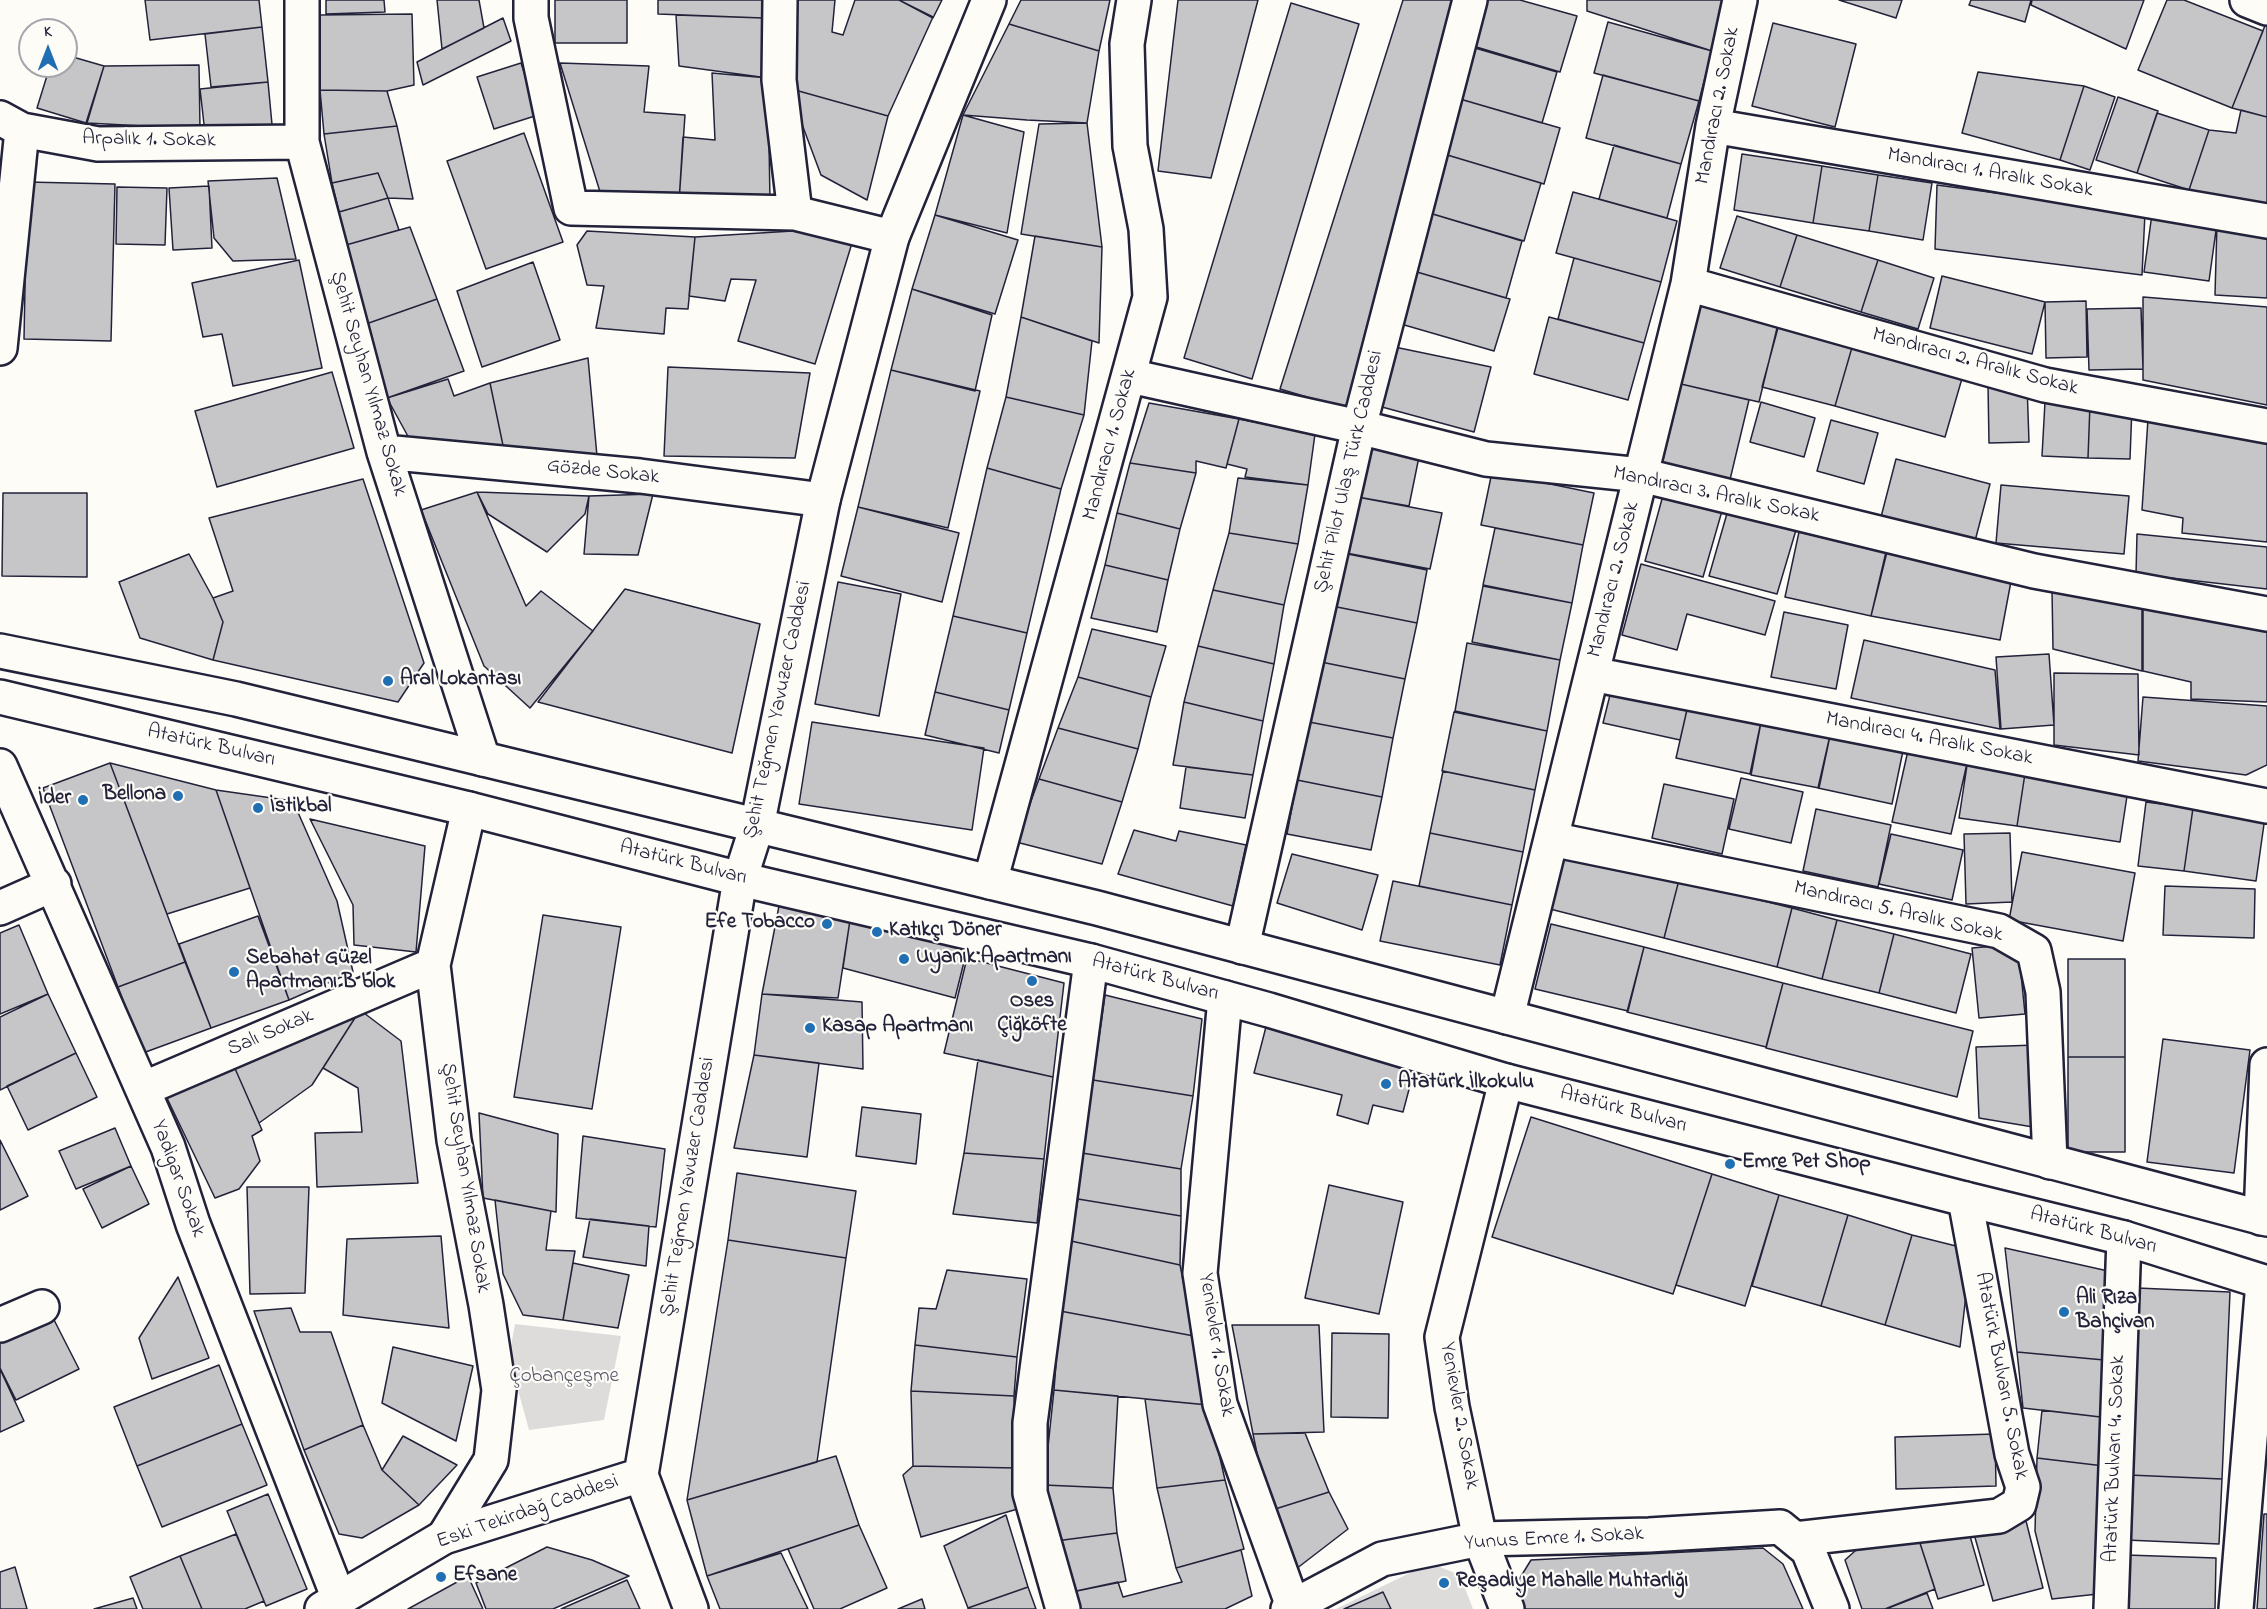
<!DOCTYPE html>
<meta charset="utf-8">
<style>
body{margin:0}
#map{position:relative;width:2267px;height:1609px;overflow:hidden;background:#fdfcf7;font-family:"Indie Flower",sans-serif}
canvas{display:block}
.north{position:absolute;left:18px;top:18px;width:60px;height:60px;box-sizing:border-box;background:#fdfcf7;border:2px solid #a5a5ac;border-radius:50%;rotate:0deg;font-size:16px;font-weight:700;line-height:24px;text-align:center;color:#22223b}
.north::after{content:'';display:block;margin:auto;width:21px;height:27px;background:#1f6fb2;clip-path:polygon(50% 0,100% 100%,50% 72%,0 100%)}
</style>
<div id="map">
<canvas width="2267" height="1609"></canvas>
<div class="north">K</div>
</div>
<script>
const context = document.querySelector('canvas').getContext('2d');
context.lineJoin = 'round';
function paint(path, color) { context.fillStyle = color; context.fill(path, 'evenodd'); }
function strokePath(path, color, width, dash) { context.strokeStyle = color; context.lineWidth = width; context.lineCap = dash ? 'butt' : 'round'; context.setLineDash(dash || []); context.stroke(path); }
function label(font, color, halo, rows, align = 'center') {
  context.font = font + ' "Indie Flower",sans-serif'; context.lineWidth = 4.5; context.setLineDash([]); context.textBaseline = 'middle'; context.strokeStyle = halo; context.fillStyle = color; for (const [text, x, y, turn = 0] of rows) {
    context.save(); context.translate(x, y); context.rotate((+turn || 0) * Math.PI / 180); context.textAlign = isNaN(turn) ? turn : align; if (halo) context.strokeText(text, 0, 0); context.fillText(text, 0, 0); context.restore();
  }
}
const green = new Path2D(`
 M515 1324 621 1336 604 1420 529 1430 509 1357Z
 M1430 1563 1460 1575 1473 1609H1336Z`);
const building = new Path2D(`
 M145 0H259L262 27 150 40Z
 M326 0H384L385 12 326 14Z
 M437 0H479L484 28 442 49Z
 M555 0H627V43H555Z
 M658 0H764L763 18 658 14Z
 M795 0H835L832 32 843 35 855 0H899L933 17 888 116 795 90Z
 M899 0H942L933 18Z
 M1021 0H1110L1099 51 1009 24Z
 M1178 0H1258L1211 178 1158 171Z
 M1403 0H1459L1347 409 1280 389Z
 M1486 0H1520L1577 16 1560 72 1473 46Z
 M1587 0H1727L1712 51 1587 11Z
 M1839 0H1902L1896 18Z
 M1971 0H2031L2025 22 1969 5Z
 M2032 0H2144L2126 49 2031 5Z
 M2167 0H2184L2263 31 2232 108 2138 70Z
 M1291 3 1359 24 1252 379 1184 358Z
 M412 14 414 85 387 91 320 90 319 15Z
 M676 15 763 18 768 78 679 66Z
 M503 18 511 41 423 85 417 62Z
 M1608 22 1712 51 1699 101 1594 73Z
 M1773 23 1856 44 1835 127 1752 106Z
 M2266 23 2267 24V117L2232 108Z
 M1009 24 1099 51 1087 123 1027 120 963 115Z
 M262 27 268 82 211 87 205 34Z
 M1475 48 1557 72 1542 123 1460 99Z
 M66 55 104 66 86 123 37 108 50 66H66Z
 M521 63 538 115 494 129 477 77Z
 M560 63 649 66 644 112 685 115 679 202 601 195Z
 M199 65 200 129 87 123 104 66Z
 M1978 72 2084 86 2060 160 1962 133Z
 M712 73 768 78 770 203 679 202 683 137 715 140Z
 M1603 75 1699 101 1681 164 1586 138Z
 M268 82 273 135 206 142 200 89Z
 M2084 86 2115 97 2090 170 2060 160Z
 M320 90 387 91 397 126 324 134Z
 M795 90 888 116 867 200 821 175 794 103Z
 M2118 97 2158 111 2137 173 2096 160Z
 M1460 99 1560 128 1544 184 1444 154Z
 M2241 110 2267 117V207L2189 190 2209 130 2236 133Z
 M2157 113 2209 130 2189 190 2137 173Z
 M963 115 1024 132 1007 233 935 215Z
 M1087 123 1102 247 1021 234 1039 124Z
 M397 126 413 199 388 198 378 173 332 183 324 134Z
 M524 133 563 242 486 269 447 161Z
 M1614 145 1681 164 1667 218 1599 199Z
 M1444 154 1541 183 1524 241 1426 212Z
 M1742 154 1822 166 1813 223 1734 210Z
 M1822 166 1878 175 1869 231 1813 223Z
 M378 173 388 198 339 212 332 183Z
 M1878 175 1932 183 1923 240 1869 231Z
 M277 178 296 259 233 261 214 238 208 181Z
 M27 182 115 184 111 341 24 339Z
 M1937 185 2145 213 2142 275 1935 249Z
 M209 186 212 248 173 250 169 188Z
 M117 187 167 188 165 245 116 244Z
 M1573 192 1677 221 1661 282 1556 253Z
 M388 198 399 230 346 245 339 212Z
 M1426 212 1522 241 1506 298 1410 270Z
 M2152 214 2217 223 2209 281 2144 272Z
 M935 215 1018 240 995 314 912 289Z
 M1737 216 1797 235 1780 287 1720 268Z
 M2217 223 2267 231V298L2215 295Z
 M410 227 437 299 366 324 346 245Z
 M809 230 852 243 815 364 738 341 756 280 731 279 725 301 689 296 695 237Z
 M587 231 695 237 688 309 666 308 664 334 596 328 604 286 587 285 577 245Z
 M1797 235 1878 260 1861 312 1780 287Z
 M1035 236 1102 247 1099 343 1021 317Z
 M1574 258 1661 282 1644 343 1558 319Z
 M299 260 322 368 233 386 222 334 203 337 192 283Z
 M1878 260 1934 278 1918 329 1861 312Z
 M533 262 560 340 482 367 457 291Z
 M1410 270 1510 299 1494 351 1394 322Z
 M1942 276 2045 302 2032 354 1930 328Z
 M912 289 992 315 975 391 891 370Z
 M2143 297 2267 307V405L2143 380Z
 M437 299 464 371 387 398 366 324Z
 M1701 301 1779 320 1759 402 1681 384Z
 M2086 301 2087 357 2046 358 2045 302Z
 M2141 308 2143 369 2089 370 2087 309Z
 M1021 317 1092 341 1084 415 1006 397Z
 M1549 317 1644 343 1628 400 1534 374Z
 M1779 324 1853 344 1835 406 1762 387Z
 M1853 344 1963 375 1945 437 1835 406Z
 M1385 345 1491 367 1474 432 1371 404Z
 M588 358 597 456 505 455 490 383Z
 M668 367 810 373 795 458 664 456Z
 M891 370 980 391 948 528 858 507Z
 M332 372 354 448 217 487 195 411Z
 M448 379 454 396 490 383 505 455 416 451 387 398Z
 M1681 384 1749 400 1728 488 1660 472Z
 M2027 384 2029 442 1989 443 1988 385Z
 M1006 397 1084 415 1061 489 987 468Z
 M1761 402 1815 418 1804 457 1750 442Z
 M2045 402 2090 404 2088 458 2042 456Z
 M1149 403 1239 419 1226 468 1196 461V473L1130 463Z
 M2090 404 2132 406 2130 459 2088 458Z
 M1239 419 1315 434 1308 485 1245 477 1247 469 1227 464Z
 M2148 419 2267 443V542L2182 533 2183 518 2142 510Z
 M1831 420 1878 433 1864 484 1817 471Z
 M1364 435 1421 447 1409 506 1352 496Z
 M1896 459 1990 484 1975 541 1881 517Z
 M1130 463 1196 473 1180 529 1117 513Z
 M987 468 1061 489 1027 633 953 616Z
 M1492 472 1594 493 1583 545 1481 525Z
 M1238 478 1308 485 1298 544 1229 533Z
 M363 479 424 663 398 702 213 660 223 622 213 598 233 591 209 518Z
 M2001 485 2129 496 2124 554 1996 543Z
 M1665 488 1724 504 1703 577 1645 561Z
 M477 492 589 496 585 514 547 552 488 514Z
 M477 492 526 606 541 591 593 631 530 708 484 666 421 510Z
 M3 493H87V577L2 576Z
 M653 494 638 555 584 554 589 496Z
 M1352 496 1442 513 1430 569 1341 552Z
 M858 507 959 533 942 602 841 576Z
 M1728 510 1796 530 1777 594 1709 576Z
 M1117 513 1180 529 1168 580 1105 565Z
 M1495 528 1583 545 1572 603 1483 585Z
 M1799 532 1886 552 1871 616 1785 597Z
 M1229 533 1298 544 1284 605 1213 590Z
 M2137 534 2267 547V589L2136 574Z
 M1887 552 2012 576 2000 640 1871 616Z
 M1343 553 1427 570 1417 623 1332 606Z
 M189 554 213 598 223 622 213 660 140 638 119 582Z
 M1641 564 1775 601 1765 635 1687 614 1677 650 1622 635Z
 M1105 565 1168 580 1157 632 1091 618Z
 M838 582 901 594 879 716 815 704Z
 M1483 586 1572 603 1560 660 1472 642Z
 M625 589 760 624 732 753 538 702Z
 M1213 590 1284 605 1274 664 1198 646Z
 M2052 590 2142 609V671L2053 649Z
 M1332 606 1417 623 1405 679 1321 662Z
 M2143 608 2267 626V702L2191 699V682L2143 671Z
 M1784 612 1848 625 1836 689 1771 677Z
 M953 616 1027 633 1009 710 935 692Z
 M1092 629 1166 646 1151 697 1078 677Z
 M1864 640 1995 670 2000 729 1851 698Z
 M1467 643 1560 660 1547 731 1455 711Z
 M1198 646 1274 664 1263 721 1184 702Z
 M2049 654 2054 725 2001 729 1996 657Z
 M1321 662 1405 679 1393 738 1309 722Z
 M2054 673 2138 674 2139 755 2054 745Z
 M1078 677 1151 697 1138 749 1058 728Z
 M1613 683 1689 701 1680 740 1603 723Z
 M935 692 1009 710 999 753 925 735Z
 M2143 697 2267 706V765L2246 775 2138 761Z
 M1689 701 1762 717 1750 774 1676 758Z
 M1184 702 1263 721 1253 775 1173 765Z
 M1454 712 1547 731 1535 790 1442 771Z
 M1762 717 1831 731 1819 788 1751 775Z
 M812 722 984 748 972 830 799 804Z
 M1309 722 1393 738 1382 797 1297 780Z
 M1058 728 1138 749 1122 802 1039 779Z
 M1831 731 1904 746 1892 804 1818 788Z
 M1909 746 1968 759 1951 834 1892 822Z
 M1968 759 2026 767 2017 826 1959 818Z
 M110 763 216 790 250 888 167 914Z
 M110 763 185 962 118 987 43 788Z
 M1186 767 1253 775 1245 818 1180 808Z
 M2026 767 2129 783 2120 842 2017 826Z
 M1443 771 1535 790 1523 852 1430 833Z
 M1741 778 1803 792 1791 843 1729 829Z
 M1039 779 1122 802 1102 864 1016 842Z
 M1297 780 1382 797 1371 850 1287 834Z
 M1664 784 1734 799 1722 854 1652 838Z
 M216 790 293 801 337 901 353 972 289 1000Z
 M2146 802 2193 808 2184 871 2138 866Z
 M2193 808 2265 817 2256 881 2184 871Z
 M1816 809 1891 825 1878 887 1803 871Z
 M310 819 425 846 416 952 354 945 353 905Z
 M1134 830 1176 841 1179 831 1246 845 1233 906 1118 874Z
 M1430 833 1523 852 1512 905 1419 886Z
 M2010 833 2012 902 1966 904 1964 834Z
 M1891 834 1963 850 1952 900 1879 884Z
 M1565 851 1679 880 1664 938 1550 909Z
 M2022 852 2135 873 2123 941 2009 920Z
 M1292 854 1378 875 1362 930 1277 903Z
 M1679 880 1792 908 1777 967 1664 938Z
 M1393 881 1512 905 1500 965 1380 941Z
 M2165 886 2255 889 2254 938 2163 935Z
 M779 906 850 920 838 998 762 994Z
 M1792 908 1837 920 1822 979 1777 967Z
 M543 915 621 927 592 1109 514 1097Z
 M258 916 289 1000 211 1028 179 944Z
 M850 920 967 950 955 998 843 968Z
 M1837 920 1894 934 1879 993 1822 979Z
 M1551 924 1644 947 1628 1011 1535 989Z
 M19 925 48 994 0 1014V933Z
 M1894 934 1971 954 1956 1013 1879 993Z
 M2018 944 2025 1014 1979 1018 1972 948Z
 M1644 947 1783 983 1766 1047 1627 1012Z
 M967 958 1064 983 1053 1077 944 1053Z
 M2068 959H2125V1057H2068Z
 M185 962 211 1028 143 1053 118 987Z
 M1783 983 1973 1031 1957 1097 1766 1048Z
 M48 994 76 1053 0 1090V1017Z
 M762 994 862 1002 863 1069 754 1055Z
 M1105 995 1202 1019 1193 1096 1093 1080Z
 M360 1010 312 1085 259 1123 233 1064Z
 M360 1010 401 1041 418 1183 317 1187 315 1133 362 1132 358 1088 323 1068Z
 M1267 1023 1416 1063 1403 1112 1373 1105 1368 1124 1337 1115 1342 1095 1254 1073Z
 M2163 1039 2250 1050 2234 1173 2147 1162Z
 M2037 1045 2039 1128 1979 1118 1976 1047Z
 M76 1053 97 1097 28 1130 7 1086Z
 M754 1055 819 1063 807 1157 734 1148Z
 M2068 1057H2125V1152H2068Z
 M978 1060 1053 1077 1044 1159 964 1153Z
 M233 1064 262 1130 252 1136 260 1161 239 1189 215 1198 165 1094Z
 M1093 1080 1193 1096 1181 1169 1082 1153Z
 M862 1107 921 1114 916 1164 856 1156Z
 M479 1113 558 1134 556 1212 483 1198Z
 M1531 1117 1712 1174 1673 1294 1492 1237Z
 M115 1128 131 1166 76 1189 59 1151Z
 M583 1136 665 1149 656 1227 576 1218Z
 M0 1140 28 1196 0 1210Z
 M964 1153 1044 1159 1037 1223 953 1214Z
 M1082 1153 1181 1169V1216L1078 1199Z
 M131 1166 149 1204 102 1228 83 1189Z
 M737 1173 856 1191 846 1258 728 1240Z
 M1712 1174 1779 1195 1745 1306 1676 1285Z
 M1329 1185 1403 1202 1379 1314 1305 1298Z
 M247 1187H309L305 1293 250 1294Z
 M1779 1195 1848 1215 1821 1306 1752 1286Z
 M1078 1199 1181 1216 1180 1265 1071 1241Z
 M495 1200 551 1211 546 1250 575 1251 563 1320 523 1315 503 1274Z
 M1848 1215 1912 1235 1885 1325 1821 1306Z
 M590 1219 649 1226 646 1266 583 1257Z
 M1912 1235 1956 1246 1967 1286 1960 1347 1885 1325Z
 M441 1236 449 1328 343 1315 347 1239Z
 M728 1240 846 1258 817 1462 687 1500Z
 M1071 1241 1180 1265 1194 1336 1060 1311Z
 M2005 1248 2117 1273 2115 1361 2017 1352Z
 M573 1263 629 1275 618 1328 563 1320Z
 M947 1270 1027 1279 1017 1357 915 1345 919 1308 936 1309Z
 M178 1277 209 1358 152 1379 139 1338Z
 M2137 1288 2230 1292 2222 1479 2129 1475Z
 M291 1308 300 1332H331L363 1425 304 1450 254 1311Z
 M1060 1311 1194 1336 1208 1405 1054 1390Z
 M50 1312 79 1369 16 1400 0 1368V1337Z
 M1232 1325H1319L1324 1432 1253 1434Z
 M1332 1333 1389 1334 1388 1418 1331 1417Z
 M915 1345 1017 1357 1014 1396 911 1391Z
 M393 1347 473 1366 456 1441 382 1403Z
 M2017 1352 2115 1361 2109 1418 2023 1408Z
 M219 1365 242 1424 137 1466 114 1407Z
 M0 1369 24 1421 0 1432Z
 M1054 1390 1118 1396 1113 1488 1044 1485Z
 M911 1391 1014 1396 1016 1468 913 1466Z
 M1145 1399 1208 1405 1225 1480 1157 1488Z
 M2042 1410 2109 1418 2104 1466 2037 1458Z
 M242 1424 267 1485 162 1527 137 1466Z
 M363 1425 382 1470 419 1505 362 1538 339 1534 304 1450Z
 M1305 1433 1329 1492 1269 1511 1253 1434Z
 M1995 1434 1996 1486 1896 1489 1895 1437Z
 M403 1436 457 1465 419 1505 382 1470Z
 M836 1456 859 1525 707 1576 687 1500Z
 M2037 1458 2104 1466 2098 1594 2052 1599 2035 1531Z
 M913 1466 1016 1468 1021 1508 921 1537 903 1475Z
 M2129 1475 2222 1479 2219 1544 2126 1540Z
 M1225 1480 1244 1549 1176 1568 1157 1488Z
 M1044 1485 1113 1488 1117 1533 1048 1542Z
 M1329 1492 1348 1529 1296 1569 1269 1511Z
 M268 1494 307 1589 266 1606 227 1511Z
 M2264 1514H2267V1609H2257Z
 M1006 1515 1028 1587 968 1608 944 1546Z
 M2025 1517 2043 1588 1993 1601 1972 1527Z
 M1966 1522 1984 1585 1938 1599 1918 1537Z
 M859 1525 887 1588 840 1609H814L788 1549Z
 M1117 1533 1126 1581 1067 1593 1048 1542Z
 M236 1534 264 1601 245 1609H202L180 1556Z
 M1918 1537 1935 1589 1885 1609H1862L1845 1560 1865 1542Z
 M547 1547 592 1560 629 1576 553 1609H486L476 1583Z
 M1763 1548 1783 1564 1803 1609H1524L1515 1586 1531 1560Z
 M1241 1550 1252 1596 1225 1609H1072L1067 1593 1118 1582 1123 1597 1182 1582 1176 1568Z
 M781 1553 808 1609H720L707 1576Z
 M2126 1555 2216 1558 2215 1609H2125Z
 M180 1556 202 1609H143L130 1577Z
 M15 1567 27 1609H0V1572Z
 M468 1576 483 1609H408Z
 M627 1580 640 1609H561Z
 M1028 1587 1036 1609H968V1608Z
 M1383 1592 1391 1609H1344Z
 M1927 1593 1933 1609H1886Z
 M133 1598 137 1609H94Z
 M922 1599 925 1609H898Z`);
const street = new Path2D(`
 M302 0V142L384 452 483 759
 M531 0V18L571 208 795 213 892 237
 M780 0 779 80 795 213
 M2247 0 2267 8
 M0 118 22 130 98 144 302 142
 M1713 126 2267 221
 M1688 284 2045 385 2267 426
 M0 348 22 130
 M1130 376 1359 427 1486 459 1641 475 2034 571 2267 614
 M384 452 640 476 823 500
 M1592 674 2267 806
 M0 766 168 1147 193 1224 339 1599
 M1551 839 1999 931 2034 951 2043 992 2050 1162
 M990 882 1150 297 1146 229 1130 146 1127 44 1134 0
 M0 908 54 884
 M1242 947 1359 427 1470 0
 M1225 998 1200 1273 1220 1404 1294 1609
 M1507 1017 1688 284 1713 126 1740 0
 M1506 1081 1442 1337 1452 1407 1480 1539 1507 1609
 M143 1089 433 965
 M2261 1218 2267 1065
 M0 1325 42 1307
 M444 1537 491 1460 499 1390 486 1305 454 1140 433 965 469 809
 M1795 1539 1999 1516 2019 1504 2023 1487 2012 1454 1965 1199
 M1063 1609 1030 1493V1423L1091 961
 M1288 1609 1382 1559 1480 1539 1649 1535 1780 1527 1808 1550 1832 1609
 M2111 1609 2124 1238
 M2236 1609 2263 1282`);
const secondary = new Path2D(`
 M322 1609 444 1537 641 1475
 M691 1609 641 1475 740 879 757 826 823 500 892 237 989 0`);
const primary = new Path2D(`
 M0 651 236 699 1097 908 2267 1219
 M0 697 469 809 740 879 1091 961 1269 1010 1506 1081 1965 1199 2124 1238 2267 1283`);
const markers = [
 [388,681,6,"#1f6fb2"],
 [178,796,6,"#1f6fb2"],
 [83,800,6,"#1f6fb2"],
 [258,808,6,"#1f6fb2"],
 [827,924,6,"#1f6fb2"],
 [877,932,6,"#1f6fb2"],
 [904,959,6,"#1f6fb2"],
 [234,972,6,"#1f6fb2"],
 [1032,981,6,"#1f6fb2"],
 [810,1028,6,"#1f6fb2"],
 [1386,1084,6,"#1f6fb2"],
 [1730,1164,6,"#1f6fb2"],
 [2064,1312,6,"#1f6fb2"],
 [441,1577,6,"#1f6fb2"],
 [1444,1583,6,"#1f6fb2"]
];
const streetNames = [
 ["Mandıracı 2. Sokak",1719,106,-79],
 ["Arpalık 1. Sokak",149,141,1],
 ["Mandıracı 1. Aralık Sokak",1990,174,10],
 ["Mandıracı 2. Aralık Sokak",1975,363,15],
 ["Şehit Seyhan Yılmaz Sokak",367,384,74],
 ["Mandıracı 1. Sokak",1111,445,-75],
 ["Şehit Pilot Ulaş Türk Caddesi",1350,472,-77],
 ["Gözde Sokak",603,473,6],
 ["Mandıracı 3. Aralık Sokak",1716,496,12],
 ["Mandıracı 2. Sokak",1615,580,-76],
 ["Şehit Teğmen Yavuzer Caddesi",779,710,-78],
 ["Mandıracı 4. Aralık Sokak",1929,740,11],
 ["Atatürk Bulvarı",211,747,13],
 ["Atatürk Bulvarı",683,864,14],
 ["Mandıracı 5. Aralık Sokak",1898,913,13],
 ["Atatürk Bulvarı",1155,979,15],
 ["Salı Sokak",271,1034,-23],
 ["Atatürk Bulvarı",1623,1111,15],
 ["Şehit Seyhan Yılmaz Sokak",464,1178,81],
 ["Yadigar Sokak",177,1179,70],
 ["Şehit Teğmen Yavuzer Caddesi",689,1187,-81],
 ["Atatürk Bulvarı",2093,1232,15],
 ["Yenievler 1. Sokak",1215,1345,81],
 ["Atatürk Bulvarı 5. Sokak",2000,1376,79],
 ["Yenievler 2. Sokak",1458,1416,80],
 ["Atatürk Bulvarı 4. Sokak",2116,1459,-88],
 ["Eski Tekirdağ Caddesi",528,1513,-19],
 ["Yunus Emre 1. Sokak",1554,1540,-3]
];
const poiNames = [
 ["Aral Lokantası",400,681],
 ["Bellona",166,796,"right"],
 ["İder",71,800,"right"],
 ["İstikbal",270,808],
 ["Efe Tobacco",815,924,"right"],
 ["Katıkçı Döner",889,932],
 ["Uyanık Apartmanı",916,959],
 ["Sebahat Güzel",246,960],
 ["Apartmanı B blok",246,984],
 ["Oses",1032,1003,"center"],
 ["Çiğköfte",1032,1027,"center"],
 ["Kasap Apartmanı",822,1028],
 ["Atatürk İlkokulu",1398,1084],
 ["Emre Pet Shop",1742,1164],
 ["Ali Rıza",2076,1300],
 ["Bahçivan",2076,1324],
 ["Efsane",453,1577],
 ["Reşadiye Mahalle Muhtarlığı",1456,1583]
];
const parkNames = [
 ["Çobançeşme",564,1378]
];
paint(green, '#dddcdb');
paint(building, '#c6c6c8');
strokePath(building, '#22223b', 1.5);
strokePath(street, '#22223b', 38);
strokePath(secondary, '#22223b', 38);
strokePath(primary, '#22223b', 38);
strokePath(street, '#fdfcf7', 33);
strokePath(secondary, '#fdfcf7', 33);
strokePath(primary, '#fdfcf7', 33);
for (const [x, y, r, color] of markers) { const dot = new Path2D(); dot.arc(x, y, r, 0, 2 * Math.PI); context.fillStyle = color; context.fill(dot); strokePath(dot, '#fdfcf7', 2); }
label('21px', '#22223b', '#fdfcf7', streetNames);
label('bold 21px', '#22223b', '#fdfcf7', poiNames, 'left');
label('21px', '#5a5a6b', '#fdfcf7', parkNames);
</script>
